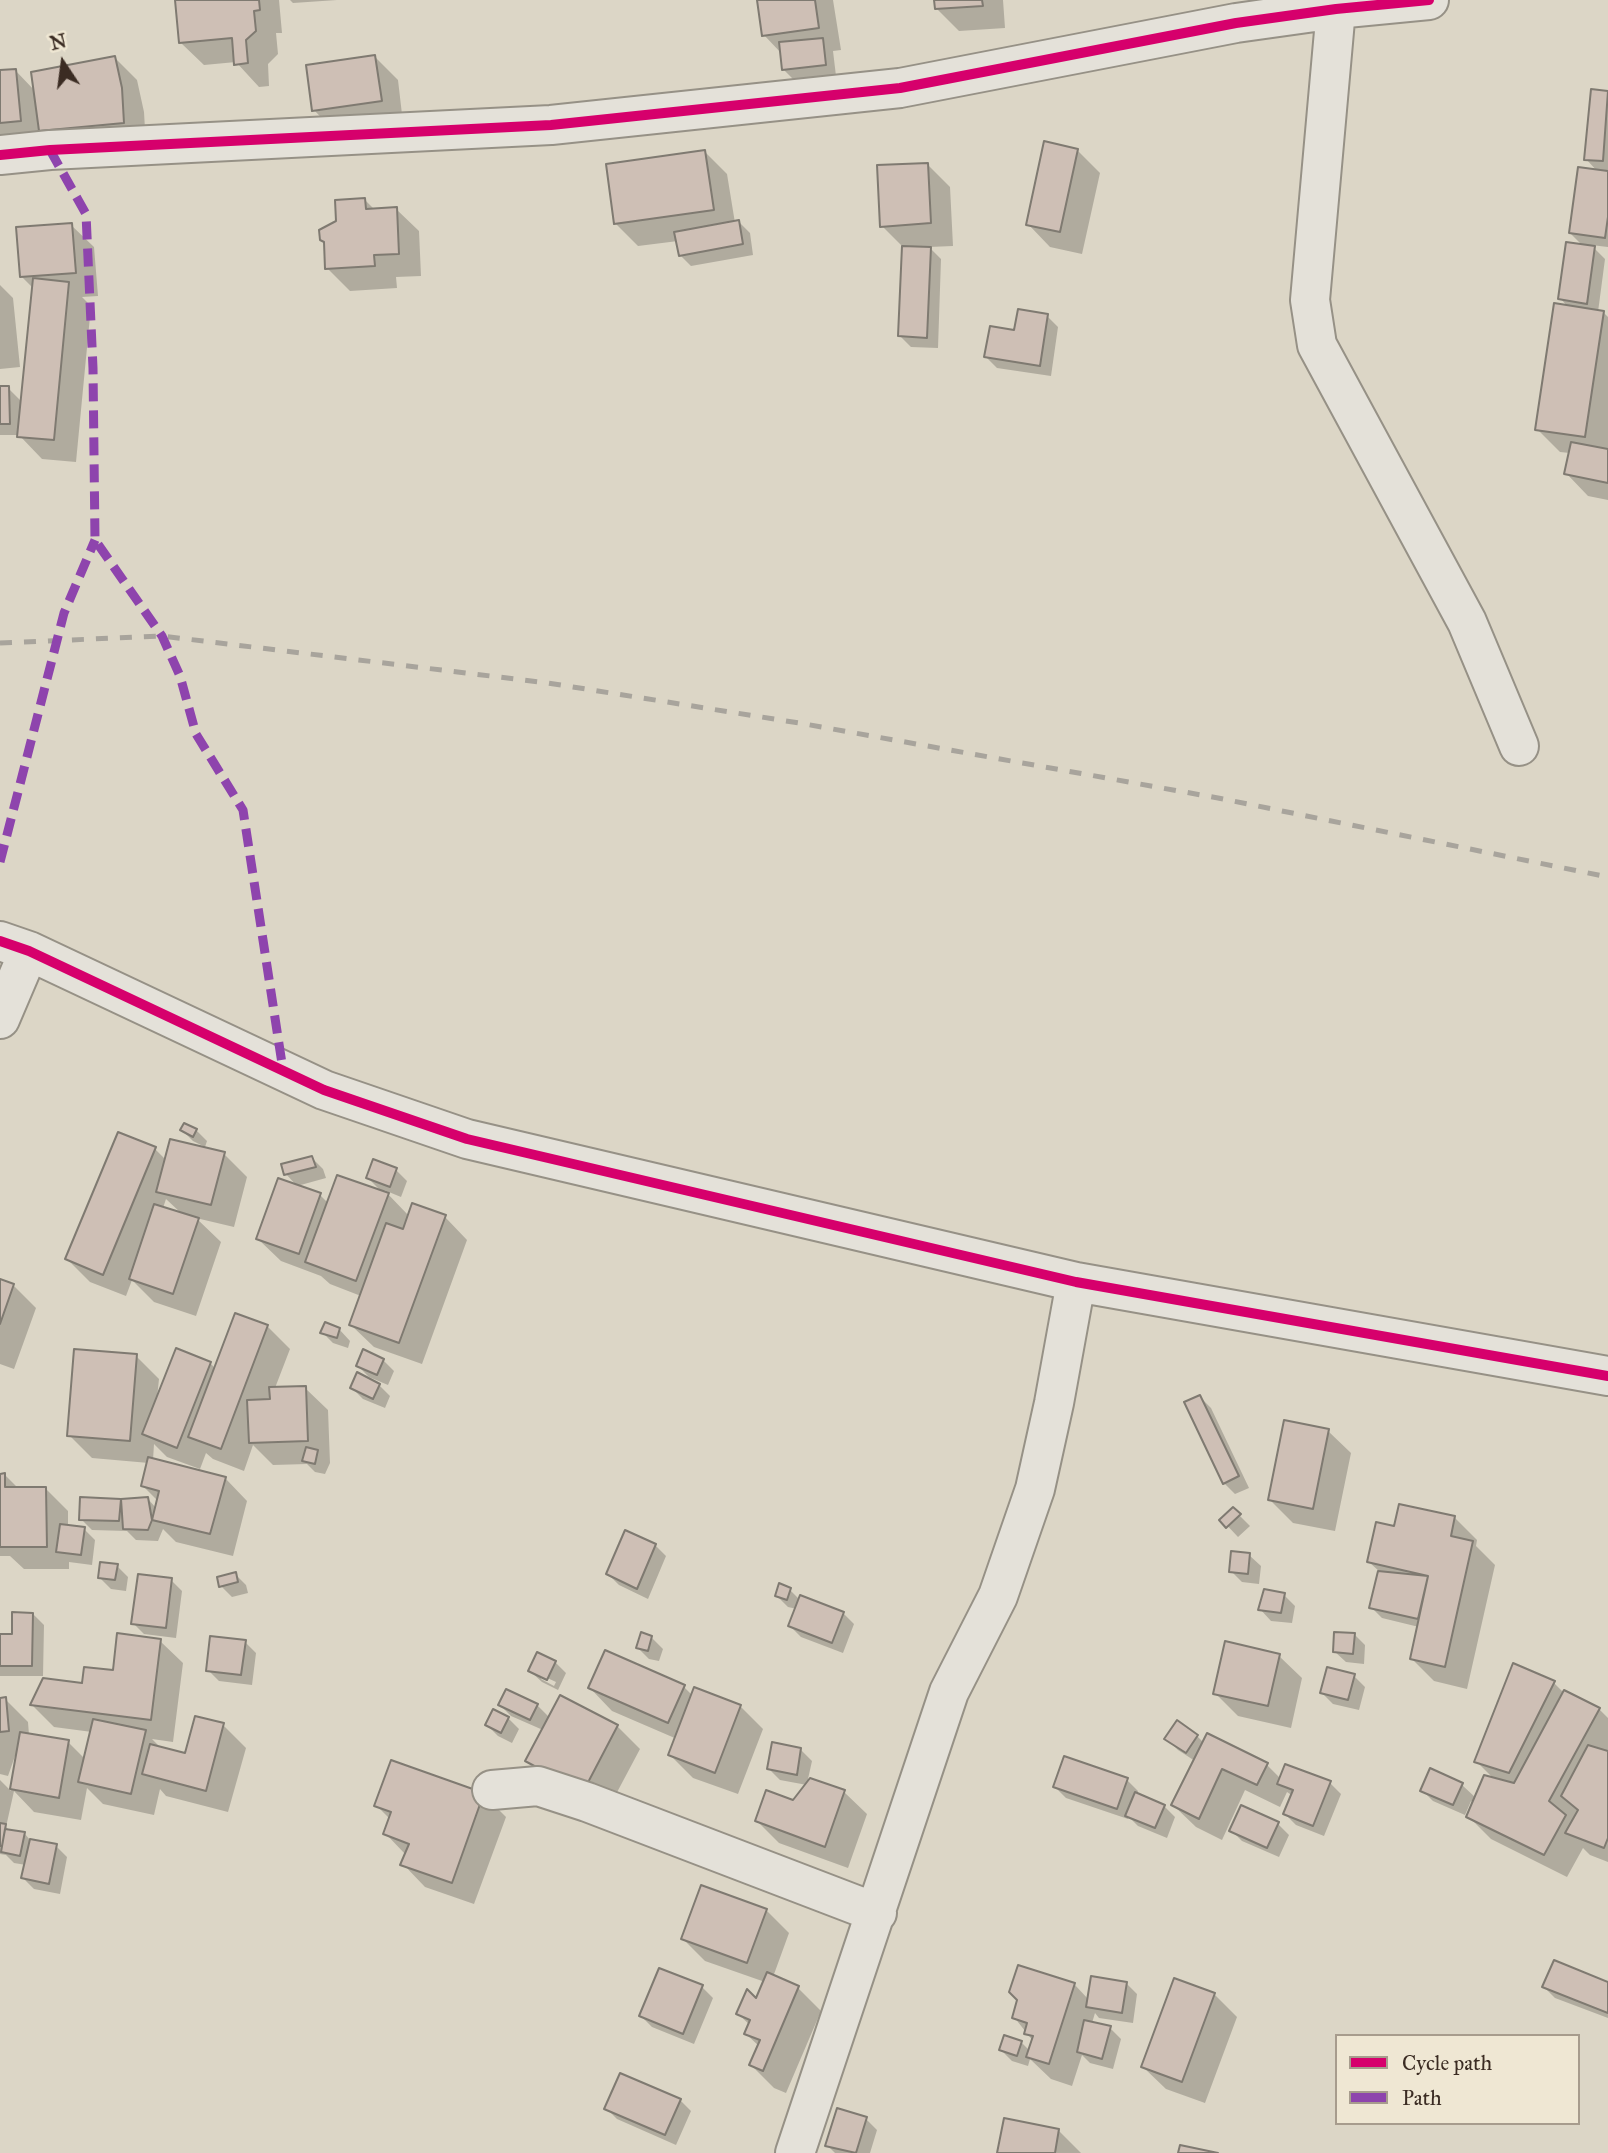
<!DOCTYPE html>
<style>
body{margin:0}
#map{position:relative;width:1608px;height:2153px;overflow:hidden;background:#dcd6c6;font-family:"IM FELL Great Primer",serif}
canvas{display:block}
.legend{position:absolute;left:1335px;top:2034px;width:245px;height:91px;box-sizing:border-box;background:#efe7d3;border:2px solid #a79c8d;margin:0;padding:9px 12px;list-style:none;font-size:21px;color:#3b2c23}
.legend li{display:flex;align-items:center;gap:14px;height:35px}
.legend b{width:35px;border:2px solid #a79c8d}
.north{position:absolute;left:28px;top:28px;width:70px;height:70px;-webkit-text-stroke:5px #efe7d3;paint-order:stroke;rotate:347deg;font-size:19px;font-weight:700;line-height:28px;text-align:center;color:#3b2c23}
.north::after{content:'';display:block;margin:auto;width:24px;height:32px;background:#3b2c23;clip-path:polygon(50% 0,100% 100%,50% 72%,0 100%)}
</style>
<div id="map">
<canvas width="1608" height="2153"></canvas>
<ul class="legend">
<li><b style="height:9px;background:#d6006c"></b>Cycle path</li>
<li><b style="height:9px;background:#8e44ad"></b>Path</li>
</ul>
<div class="north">N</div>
</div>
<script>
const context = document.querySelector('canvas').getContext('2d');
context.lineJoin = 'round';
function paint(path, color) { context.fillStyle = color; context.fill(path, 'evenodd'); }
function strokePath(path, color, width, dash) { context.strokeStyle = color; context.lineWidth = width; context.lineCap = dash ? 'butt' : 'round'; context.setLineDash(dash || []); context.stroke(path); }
const shadow = new Path2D(`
 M176 0H279L282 33H276L278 54 268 64 269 86 259 87 236 62 204 65 181 43Z
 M290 0H337L293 3Z
 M759 0H833L841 50 833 51 836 76 795 81 784 70 782 54 764 35Z
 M936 0H1003L1005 28 959 31 936 8Z
 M375 57 398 80 403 123 336 133 314 110Z
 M115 58 137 80 144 112 146 146 64 152 42 130 43 143 0 147V72L15 70 35 91Z
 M1593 91 1608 92V247L1591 245 1605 259 1598 312H1603L1608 317V500L1588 496 1566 473 1570 453 1560 452 1537 429 1568 307 1560 298 1584 247 1570 233 1598 172 1586 159Z
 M1077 150 1100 173 1082 254 1050 247 1028 224Z
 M705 152 727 174 735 223 739 222 750 233 753 255 691 266 680 255 678 241 638 246 615 223Z
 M927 164 950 187 953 246 929 247 941 259 938 348 911 347 900 336 903 247 882 226Z
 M364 199 375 210 396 209 419 231 421 276 396 277 397 288 350 291 327 268 338 222Z
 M71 225 94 247 98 296 82 297 91 306 76 462 42 459 19 435H0V388H8L22 402 33 288 21 276Z
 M0 285 13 298 20 367 0 369Z
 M1047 316 1058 327 1051 376 997 368 986 357 1015 332Z
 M182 1130H196L207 1141 205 1147 193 1141Z
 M119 1134 155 1149 166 1160 224 1154 247 1177 234 1227 196 1218 221 1242 196 1316 154 1302 132 1280 126 1296 90 1282 67 1259ZM166 1199 182 1214 163 1208Z
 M312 1158 323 1169 326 1178 297 1186 286 1174Z
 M396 1170 407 1181 401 1197 384 1190 409 1216 445 1217 467 1240 422 1364 374 1347 351 1325 361 1296 330 1284 321 1276 281 1261 258 1239 320 1195 328 1203 383 1193 368 1178Z
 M0 1281 14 1286 36 1308 14 1369 0 1364Z
 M267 1326 290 1349 275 1388H305L328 1410 330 1463 325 1474 315 1472 307 1464 273 1465 253 1445 244 1471 213 1459 206 1453 200 1469 167 1457 154 1444 153 1460 225 1478 247 1501 233 1556 176 1542 163 1529 158 1541 136 1540 127 1531 92 1530 81 1519 82 1499 121 1501 148 1499 156 1508 158 1501 143 1486 149 1463 92 1458 69 1435 136 1356 159 1379 157 1398 210 1363 216 1369Z
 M339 1329 350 1341 348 1348 333 1343 322 1332Z
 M383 1360 394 1371 388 1385 369 1377 358 1366Z
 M379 1385 390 1396 385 1408 363 1399 352 1388Z
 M1200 1397 1211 1408 1249 1488 1235 1494 1224 1483Z
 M1328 1431 1351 1453 1335 1531 1293 1523 1270 1500Z
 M0 1475H5L18 1488H45L68 1511V1527L84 1529 95 1540 92 1565 69 1562V1569H24L10 1556H0Z
 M1233 1509 1250 1526 1238 1537 1222 1520Z
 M1454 1517 1477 1540 1476 1546 1495 1565 1467 1689 1434 1681 1412 1659 1419 1627 1382 1618 1371 1607 1380 1572 1369 1562 1395 1528Z
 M655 1545 666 1556 648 1599 619 1585 608 1574Z
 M1249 1555 1261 1566 1259 1584 1242 1582 1231 1571Z
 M117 1566 128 1577 126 1591 111 1589 100 1578Z
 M235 1574 246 1585 248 1593 232 1597 221 1586Z
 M171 1580 182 1591 176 1638 144 1634 133 1623Z
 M790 1590 800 1600 843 1613 854 1624 843 1653 801 1637 790 1626 797 1609 788 1607 777 1596Z
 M1284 1595 1295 1606 1292 1623 1271 1621 1260 1609Z
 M33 1614 44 1625 43 1676H0V1636H14Z
 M1354 1634 1365 1645 1364 1664 1346 1662 1334 1651Z
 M651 1637 663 1649 659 1661 649 1659 638 1648Z
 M160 1641 183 1663 173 1742 152 1739 162 1749 187 1755 223 1725 246 1748 228 1812 166 1796 160 1789 154 1815 103 1804 87 1788 81 1820 34 1812 14 1791 6 1827 10 1831 24 1833 31 1841 56 1846 67 1857 60 1894 34 1889 23 1878 26 1865 14 1863 6 1855 0 1854V1780L11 1791 17 1756H15L8 1776 0 1774V1699H5L28 1722 29 1735 68 1742 85 1759 92 1732 54 1727 32 1705 114 1672Z
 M245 1642 256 1653 252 1685 219 1681 208 1670Z
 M1279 1656 1302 1678 1291 1728 1238 1716 1215 1693Z
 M555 1662 566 1673 558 1690 542 1682 530 1671ZM541 1675 556 1682 554 1686 541 1679Z
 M1514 1665 1554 1683 1563 1692 1599 1709 1608 1718V1862L1590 1855 1583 1848 1567 1877 1491 1839 1468 1816 1474 1803 1471 1801 1465 1815 1433 1801 1422 1790 1431 1771 1462 1785 1476 1798 1495 1780 1476 1761Z
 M1354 1676 1365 1687 1359 1710 1333 1704 1322 1693Z
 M684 1687 693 1696 740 1706 763 1729 738 1794 693 1778 670 1755 677 1739 612 1711 590 1688Z
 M506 1691 537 1705 550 1718 617 1726 640 1749 606 1813 550 1783 527 1761 543 1730 511 1716 500 1705Z
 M508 1718 519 1729 512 1743 498 1736 487 1725Z
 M1197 1736 1204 1743 1267 1765 1281 1779 1330 1783 1341 1794 1324 1836 1296 1825 1285 1814 1293 1796 1287 1792 1280 1807 1245 1790 1222 1840 1196 1827 1173 1805 1195 1761 1178 1750 1167 1739Z
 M801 1750 812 1761 808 1779 844 1792 867 1814 848 1868 779 1843 757 1821 794 1802 807 1785 780 1780 769 1769Z
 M1127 1780 1138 1791 1137 1795 1164 1806 1175 1817 1167 1838 1138 1826 1129 1817 1128 1819 1066 1798 1055 1787Z
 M483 1794 506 1817 474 1904 425 1887 403 1864 406 1855 385 1833 390 1819 376 1805Z
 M1278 1824 1289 1835 1279 1857 1242 1841 1231 1830Z
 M766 1910 789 1933 773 1977 798 1988 821 2011 786 2093 774 2088 751 2065 759 2046 746 2034 750 2025 738 2014 757 2001 765 1982 705 1961 683 1939Z
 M1126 1983 1137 1994 1133 2023 1099 2018 1095 2013 1092 2023 1110 2028 1121 2039 1113 2069 1090 2063 1082 2055 1072 2086 1051 2079 1030 2059 1028 2066 1012 2061 1001 2050 1021 2042 1030 2051 1033 2041 1014 2017 1074 1984 1089 2000Z
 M1608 1984V2018L1555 1998 1544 1987Z
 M702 1987 713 1998 694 2044 652 2027 641 2016Z
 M1214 1994 1237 2017 1205 2103 1166 2089 1143 2067Z
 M680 2100 691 2111 676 2145 617 2119 606 2108Z
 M866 2119 877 2130 870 2153H835L827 2145Z
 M1058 2130 1081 2153H999Z`);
const building = new Path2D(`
 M175 0H259L260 10 254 11 256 31 246 40 248 63 234 65 232 38 179 43Z
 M757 0H815L819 28 762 36Z
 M934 0H982L983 6 935 9Z
 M823 38 826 65 782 70 779 42Z
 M375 55 382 101 312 111 306 65Z
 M115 56 122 88 124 123 39 131 31 72Z
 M16 69 21 121 0 123V70Z
 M1591 89 1608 91 1603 161 1584 160Z
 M1044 141 1078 149 1060 232 1026 225Z
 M705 150 714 210 614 224 606 164Z
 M928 163 931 223 880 227 877 165Z
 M1578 167 1608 171V217L1605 238 1569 233Z
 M365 198 366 209 397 207 399 254 374 255 375 266 325 269 324 242 320 240 319 230 336 221 335 200Z
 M739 220 743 244 679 256 674 232Z
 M72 223 76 273 20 277 16 227Z
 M1566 242 1595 246 1587 304 1558 299Z
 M902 246 931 247 927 338 898 336Z
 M33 278 69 282 54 440 17 437Z
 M1554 303 1604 311 1585 437 1535 430Z
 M1018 309 1048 314 1040 366 984 357 990 326 1014 330Z
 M0 386H9L10 424H0Z
 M1571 442 1608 449V483L1564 474Z
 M184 1123 197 1129 193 1137 180 1130Z
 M118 1132 156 1147 103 1275 65 1259Z
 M170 1139 225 1152 211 1205 156 1192Z
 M312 1156 316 1167 284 1175 281 1164Z
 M373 1159 397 1168 390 1187 366 1178Z
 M337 1175 389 1193 356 1281 305 1262Z
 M278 1178 321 1193 299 1254 256 1239Z
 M412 1203 446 1215 399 1343 349 1325 386 1223 403 1229Z
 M154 1204 199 1218 173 1294 129 1279Z
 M0 1279 14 1284 0 1324Z
 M235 1313 268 1325 221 1449 188 1437Z
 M325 1322 340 1328 337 1338 320 1333Z
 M176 1348 211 1362 177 1448 142 1434Z
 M74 1349 137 1354 130 1441 67 1436Z
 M363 1349 384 1359 377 1375 356 1366Z
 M357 1372 380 1384 373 1399 350 1388Z
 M306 1386 308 1441 249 1443 247 1400 270 1399 269 1387Z
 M1200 1395 1239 1476 1223 1484 1184 1402Z
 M1284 1420 1329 1429 1313 1509 1268 1500Z
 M306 1447 318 1450 315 1464 302 1461Z
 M148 1457 226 1477 210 1534 152 1520 159 1491 141 1486Z
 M5 1473V1487H46L47 1547H0V1474Z
 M80 1497 121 1499 119 1521 79 1520Z
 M148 1497 152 1520 148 1530 123 1529 121 1499Z
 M1399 1504 1455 1516 1451 1536 1473 1541 1445 1667 1410 1659 1428 1576 1367 1562 1376 1522 1394 1526Z
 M1233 1507 1241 1514 1226 1528 1219 1520Z
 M60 1524 85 1527 81 1555 56 1552Z
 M625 1530 656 1544 637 1589 606 1574Z
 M1231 1551 1250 1553 1248 1574 1229 1572Z
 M100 1562 118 1564 115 1580 98 1578Z
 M1378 1571 1428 1576 1418 1619 1369 1608Z
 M236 1572 238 1582 219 1587 217 1577Z
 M138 1574 172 1578 166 1628 131 1624Z
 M779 1583 791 1588 787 1600 775 1596Z
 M1264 1589 1285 1593 1281 1613 1258 1610Z
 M800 1595 844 1612 832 1643 788 1626Z
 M12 1612 33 1613 32 1666H0V1634H12Z
 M641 1632 652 1636 648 1651 636 1648Z
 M1334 1632 1355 1633 1353 1654 1333 1652Z
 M117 1633 161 1639 151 1720 30 1705 43 1678 82 1683 84 1667 113 1670Z
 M210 1636 246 1640 241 1675 206 1671Z
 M1225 1641 1280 1654 1268 1706 1213 1694Z
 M605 1650 685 1685 668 1723 588 1688Z
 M537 1652 556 1661 547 1680 528 1671Z
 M1513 1663 1555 1681 1509 1773 1474 1762Z
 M1327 1667 1355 1674 1348 1700 1320 1693Z
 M694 1687 741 1705 715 1773 668 1755Z
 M506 1689 538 1704 530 1720 498 1705Z
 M1564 1690 1600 1708 1549 1801 1566 1815 1544 1855 1466 1817 1484 1775 1514 1783Z
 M560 1695 618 1725 583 1792 525 1761Z
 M6 1697 9 1731 0 1732V1698Z
 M493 1709 509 1717 501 1733 485 1725Z
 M195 1716 224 1723 206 1791 142 1774 150 1744 185 1753Z
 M93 1719 146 1730 131 1794 78 1782Z
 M1177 1720 1198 1735 1186 1753 1164 1739Z
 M20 1732 69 1740 59 1798 10 1789Z
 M1207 1733 1268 1763 1257 1785 1222 1769 1199 1819 1171 1805Z
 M772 1742 801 1748 797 1775 767 1769Z
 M1588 1745 1608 1751V1838L1604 1848 1565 1833 1578 1810 1561 1796Z
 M1064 1756 1128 1778 1117 1809 1053 1787Z
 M391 1760 484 1793 452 1883 400 1865 409 1844 383 1834 391 1812 374 1806Z
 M1285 1764 1331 1781 1313 1826 1283 1814 1293 1790 1277 1784Z
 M1430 1768 1463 1783 1453 1805 1420 1791Z
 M810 1778 845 1790 825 1847 755 1821 766 1790 793 1800Z
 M1135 1792 1165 1805 1155 1828 1125 1816Z
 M1241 1805 1279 1822 1267 1848 1229 1831Z
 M0 1823 6 1824 2 1846H0Z
 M5 1829 25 1832 20 1856 1 1852Z
 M30 1839 57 1844 49 1884 21 1878Z
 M701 1885 767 1909 747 1963 681 1939Z
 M1554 1960 1608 1982V2013L1542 1987Z
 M1018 1965 1075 1983 1049 2064 1026 2057 1033 2036 1024 2034 1027 2023 1012 2018 1017 2000 1009 1992Z
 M659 1968 703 1985 683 2034 639 2016Z
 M767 1972 799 1986 763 2071 749 2065 760 2040 744 2034 750 2020 736 2014 747 1989 756 1998Z
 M1091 1976 1127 1982 1122 2013 1086 2007Z
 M1174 1978 1215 1993 1182 2082 1141 2067Z
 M1084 2020 1111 2026 1102 2059 1077 2052Z
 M1004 2035 1022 2041 1017 2056 999 2050Z
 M620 2073 681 2099 665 2135 604 2109Z
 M837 2108 867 2117 856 2153 825 2146Z
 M1004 2118 1059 2129 1055 2153H997Z
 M1180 2145 1218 2153H1178Z`);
const minor = new Path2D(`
 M1336 9 1310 300 1317 345 1467 622 1519 746
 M0 155 50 150 551 125 900 88 1236 23 1336 9 1429 0
 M0 941 29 951 324 1090 467 1139 1076 1282 1608 1376
 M0 1019 29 951
 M492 1790 538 1786 587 1802 877 1913
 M795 2153 949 1692 998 1596 1035 1489 1054 1403 1076 1282`);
const rail = new Path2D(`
 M0 643 162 636 548 683 799 723 1218 798 1608 877`);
const quiet = new Path2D(`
 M50 150 86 214 93 368 95 540 162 636 180 676 196 734 243 810 283 1070
 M0 862 64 613 95 540`);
const cycleway = new Path2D(`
 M0 155 50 150 551 125 900 88 1236 23 1336 9 1429 0
 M0 941 29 951 324 1090 467 1139 1076 1282 1608 1376`);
paint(shadow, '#0003');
paint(building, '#cebfb5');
strokePath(building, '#7f7a71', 2);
strokePath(minor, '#969186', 42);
strokePath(minor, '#e4e1d9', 38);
strokePath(rail, '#a8a49c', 5, [12, 12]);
strokePath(quiet, '#8e44ad', 9, [18, 9]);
strokePath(cycleway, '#d6006c', 10);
</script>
